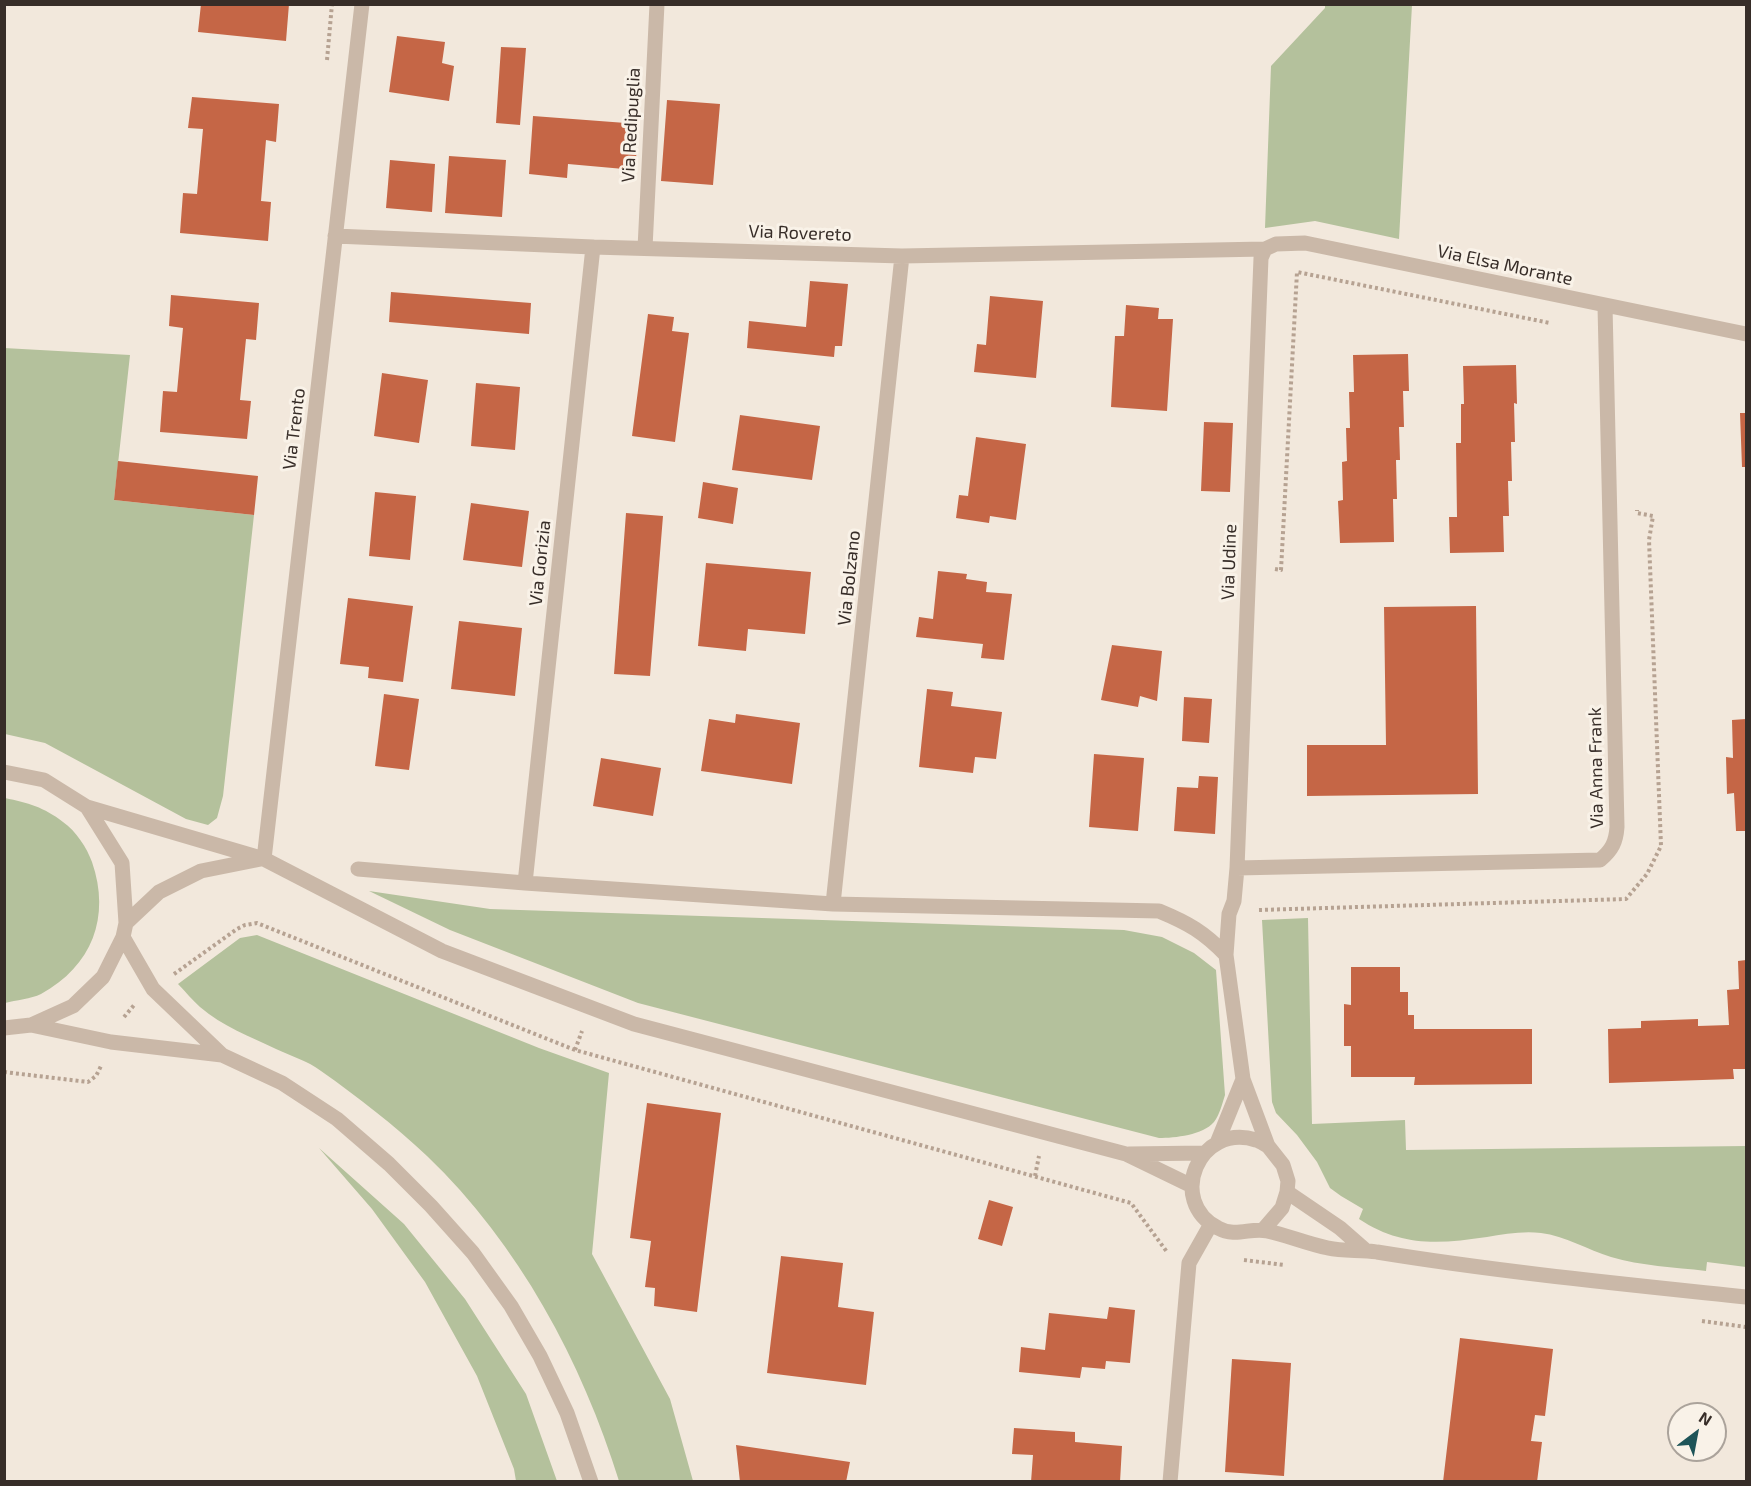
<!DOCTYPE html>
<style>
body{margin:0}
#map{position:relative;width:1751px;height:1486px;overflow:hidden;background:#f2e8dc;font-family:"Exo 2",sans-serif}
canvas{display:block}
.frame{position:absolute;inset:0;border:6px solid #372d28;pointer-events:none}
.north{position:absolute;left:1667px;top:1402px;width:60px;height:60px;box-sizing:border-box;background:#f9f2e8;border:2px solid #aba39b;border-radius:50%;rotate:32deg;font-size:16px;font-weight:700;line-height:24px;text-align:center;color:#372d28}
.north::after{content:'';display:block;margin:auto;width:21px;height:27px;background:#1e5458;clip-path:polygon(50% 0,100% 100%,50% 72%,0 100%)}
</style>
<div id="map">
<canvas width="1751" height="1486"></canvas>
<div class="frame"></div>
<div class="north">N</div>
</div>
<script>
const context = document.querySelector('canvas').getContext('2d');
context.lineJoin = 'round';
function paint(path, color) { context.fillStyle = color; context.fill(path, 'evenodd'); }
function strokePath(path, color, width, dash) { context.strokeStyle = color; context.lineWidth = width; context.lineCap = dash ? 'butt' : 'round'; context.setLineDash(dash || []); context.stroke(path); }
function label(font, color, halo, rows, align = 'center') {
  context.font = font + ' "Exo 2",sans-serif'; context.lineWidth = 6; context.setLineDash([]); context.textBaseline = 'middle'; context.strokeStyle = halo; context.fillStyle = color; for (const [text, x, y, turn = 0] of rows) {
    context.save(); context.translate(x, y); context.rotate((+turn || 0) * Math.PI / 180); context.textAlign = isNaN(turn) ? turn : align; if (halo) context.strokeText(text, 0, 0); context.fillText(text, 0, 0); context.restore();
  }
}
const green = new Path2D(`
 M1325 5H1412L1399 239 1315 221 1265 228 1271 66 1325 8Z
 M4 348 130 355 114 500 254 515 223 796 217 818 208 825 186 819 45 743 5 734Z
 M5 798C28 803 44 807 63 822 76 831 87 848 92 862 111 917 92 966 41 994 31 999 16 1000 5 1003Z
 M369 891 490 909 1124 930 1162 937 1194 953 1216 970 1225 1095C1222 1104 1220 1114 1214 1122 1203 1135 1175 1138 1159 1138L638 1003 450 930Z
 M1308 918 1312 1124 1405 1120 1406 1150 1746 1146V1267L1707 1262 1706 1271C1674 1267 1641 1266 1611 1257 1588 1250 1565 1236 1541 1233 1523 1231 1504 1234 1487 1237 1439 1244 1401 1247 1359 1219L1363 1209 1341 1196 1330 1188 1317 1162 1297 1135 1276 1113 1272 1102 1262 920Z
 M257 935 539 1048 609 1073 592 1254 670 1399 693 1481H619C582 1362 519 1244 427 1156 394 1125 358 1097 321 1071 308 1061 291 1056 276 1049 251 1037 222 1026 200 1007 192 1000 186 992 178 984L240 938Z
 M319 1148 404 1224 465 1299 526 1394 557 1481H516L514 1469 477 1376 425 1282 372 1209Z`);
const building = new Path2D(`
 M201 4H289L286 41 198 32Z
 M397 36 445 42 442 63 454 66 449 101 389 92Z
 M501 47 526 48 520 125 496 123Z
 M192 97 279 104 276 142 266 140 261 201 271 202 268 241 180 233 183 193 197 194 203 129 188 128Z
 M667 100 720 104 713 185 661 181Z
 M533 116 639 124 635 170 568 164 567 178 529 174Z
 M449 156 506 160 502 217 445 213Z
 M390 160 435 164 432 212 386 208Z
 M810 281 848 284 842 346H835L834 357 747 348 749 321 806 327Z
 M391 292 531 303 529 334 389 322Z
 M171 295 259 303 256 340 246 339 240 400 251 401 247 439 160 432 163 391 177 392 183 328 169 326Z
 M990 296 1043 301 1036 378 974 372 977 344 986 345Z
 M1126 305 1159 308 1158 319H1173L1167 411 1111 407 1115 336H1124Z
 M648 314 674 317 672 331 689 333 675 442 632 436Z
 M1408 354 1409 391H1403L1404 427H1399L1400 460H1396L1397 499H1393L1394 542 1340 543 1338 501 1343 500 1342 462 1347 461 1346 428H1350L1349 392H1354L1353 355Z
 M1516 365 1517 404 1514 403 1515 442H1511L1512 481H1508L1509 516H1503L1504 552 1450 553 1449 517H1457L1456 443H1461V404H1464L1463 366Z
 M382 373 428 380 419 443 374 436Z
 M476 383 520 387 515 450 471 446Z
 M1740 413H1746V467H1742Z
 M740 415 820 426 812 480 732 470Z
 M1204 422 1233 423 1230 492 1201 491Z
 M976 437 1026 444 1016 520 990 516 989 523 956 518 959 495 968 496Z
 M118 461 258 476 254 515 114 500Z
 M703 482 738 488 733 524 698 518Z
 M375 492 416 496 410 560 369 556Z
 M471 503 529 511 522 567 463 560Z
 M626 513 663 516 650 676 614 674Z
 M706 563 811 572 805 634 748 629 746 651 698 646Z
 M938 571 967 574 966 579 987 582 986 592 1012 594 1004 660 981 658 983 644 916 637 919 617 933 619Z
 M348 598 413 606 403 682 368 678 369 667 340 664Z
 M1476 606 1478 794 1307 796V745H1386L1384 607Z
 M459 621 522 628 515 696 451 689Z
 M1112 645 1162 651 1157 701 1140 696 1138 707 1101 700Z
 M927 689 953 692 951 706 1002 712 996 759 975 757 973 773 919 767Z
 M384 694 419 699 409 770 375 766Z
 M1184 697 1212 699 1209 743 1182 741Z
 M736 714 800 723 792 784 701 771 709 719 735 723Z
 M1746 719V831H1736L1734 793 1727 794 1726 757 1733 758 1732 720Z
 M1094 754 1144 758 1138 831 1089 827Z
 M601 758 661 768 653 816 593 806Z
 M1199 776 1218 777 1215 834 1174 831 1177 787 1198 788Z
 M1746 960V1069H1733L1734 1079 1609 1083 1608 1029 1641 1028V1021L1698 1019V1026L1729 1025 1727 990 1739 989 1738 961Z
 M1351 967H1400V992H1408V1015H1414V1029H1532V1084L1414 1085 1415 1077H1351V1046H1344V1004L1351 1005Z
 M647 1103 721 1113 697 1312 654 1306 655 1288 645 1287 651 1241 630 1238Z
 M989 1200 1013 1207 1002 1246 978 1239Z
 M781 1256 843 1263 838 1307 874 1312 866 1385 767 1373Z
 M1109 1307 1135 1310 1130 1363 1106 1361 1105 1369 1082 1367 1080 1378 1019 1372 1021 1347 1045 1350 1049 1313 1107 1319Z
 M1460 1338 1553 1349 1545 1416 1535 1415 1531 1441 1542 1442 1537 1482H1443Z
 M1232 1359 1291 1363 1284 1476 1225 1472Z
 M1014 1428 1075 1432V1442L1122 1446 1120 1482H1031L1033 1455 1012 1454Z
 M736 1445 850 1462 846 1482H740Z`);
const path = new Path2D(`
 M327 60 332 4
 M1275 569 1281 570 1297 272 1550 323
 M1259 910 1626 899 1647 874 1661 846 1649 540 1653 516 1637 513V510
 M174 974 237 929 245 925 257 923 575 1050 1131 1203 1167 1252
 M124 1017 135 1004
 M575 1050 582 1031
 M4 1072 88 1082 96 1076 102 1064
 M1035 1176 1039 1156
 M1244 1260 1284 1265
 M1702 1321 1746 1327`);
const minor = new Path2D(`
 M335 236 593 247 902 256 1265 249
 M645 248 657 4
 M4 772 44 780 87 807 122 863 126 923 123 937 103 977 73 1006 31 1025 4 1028
 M87 807 264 859 442 951 634 1024 1126 1154 1192 1186
 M264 859 362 4
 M1237 868 1600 860C1612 850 1616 842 1617 827L1605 306
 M358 869 525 883 833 904 1159 911C1188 923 1204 932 1226 955
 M525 883 593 247
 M833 904 902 256
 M126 923 159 892 201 871 261 859
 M123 937 153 989 222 1055
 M31 1025 111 1042 222 1055 282 1083 337 1119 389 1164 431 1206 473 1253 511 1306 540 1356 567 1413 591 1482
 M1217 1143 1243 1079
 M1268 1146C1264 1144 1260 1141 1256 1140 1199 1122 1166 1201 1218 1228 1236 1238 1251 1227 1267 1231 1287 1235 1307 1244 1328 1248 1344 1252 1361 1249 1377 1252 1500 1272 1623 1284 1746 1297
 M1129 1154 1204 1153
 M1287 1192 1340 1228 1364 1249
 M1263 1230 1282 1208 1287 1192 1288 1181 1283 1165 1268 1146 1243 1079 1226 955 1229 914 1234 901 1237 868 1261 258 1265 249 1276 244 1305 243 1746 334
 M1170 1482 1189 1263 1211 1224`);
const streetNames = [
 ["Via Redipuglia",631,125,-87],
 ["Via Rovereto",800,233,2],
 ["Via Elsa Morante",1505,265,12],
 ["Via Trento",294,429,-83],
 ["Via Udine",1229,562,-88],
 ["Via Gorizia",540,563,-84],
 ["Via Bolzano",849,578,-84],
 ["Via Anna Frank",1596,768,-91]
];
paint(green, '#b4c19c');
paint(building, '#c56646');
strokePath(path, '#b6a292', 4, [3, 3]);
strokePath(minor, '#cab8a8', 15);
label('18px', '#372d28', '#f9f2e8', streetNames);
</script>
